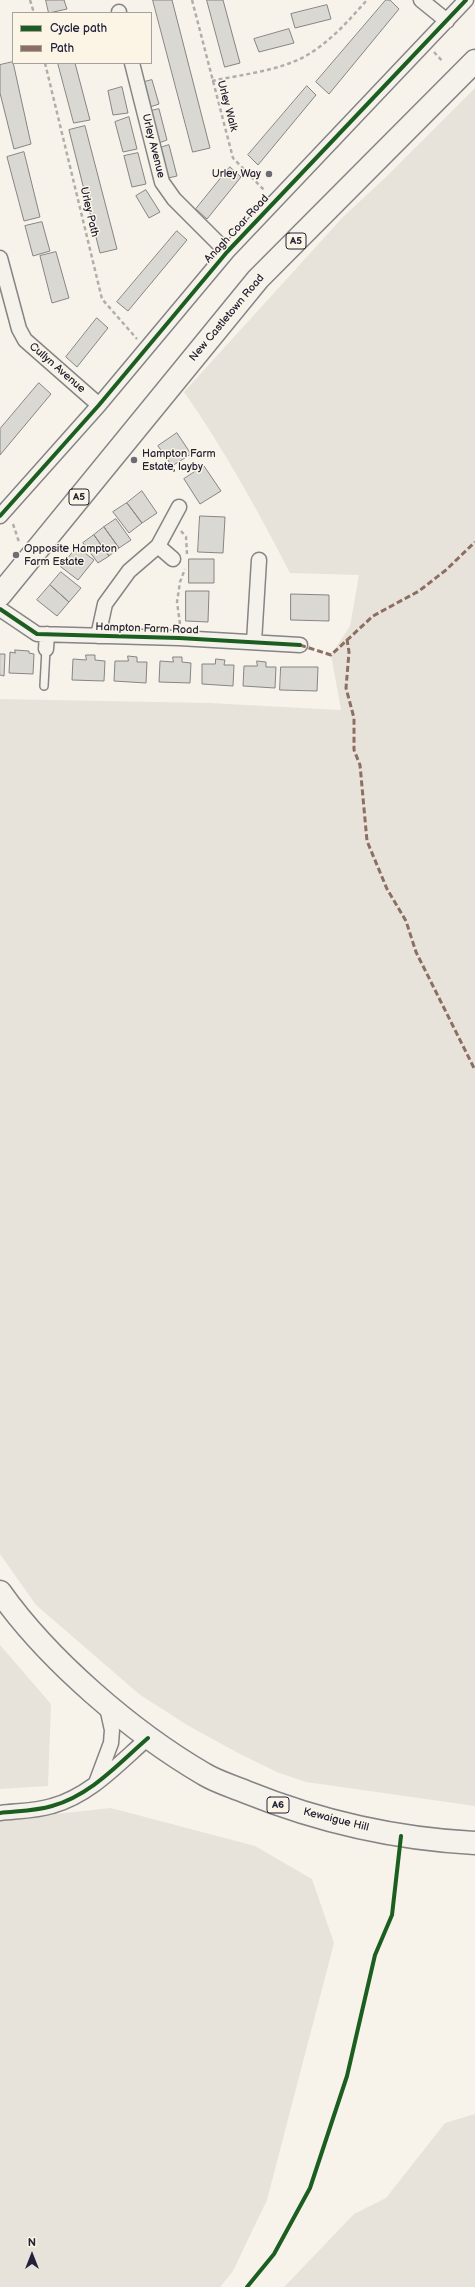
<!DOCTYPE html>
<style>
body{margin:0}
#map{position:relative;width:475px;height:2287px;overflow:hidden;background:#f7f3ea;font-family:"Balsamiq Sans",sans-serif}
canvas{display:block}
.legend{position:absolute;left:12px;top:12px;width:140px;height:52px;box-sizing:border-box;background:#fcf5e5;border:1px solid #a5a1a1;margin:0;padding:5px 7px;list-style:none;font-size:12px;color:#22223b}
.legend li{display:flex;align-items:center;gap:8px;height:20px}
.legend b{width:20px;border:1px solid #a5a1a1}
.north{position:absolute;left:12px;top:2235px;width:40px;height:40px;-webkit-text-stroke:3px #fcf5e5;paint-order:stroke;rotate:0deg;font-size:11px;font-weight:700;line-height:16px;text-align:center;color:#22223b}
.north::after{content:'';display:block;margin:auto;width:14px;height:18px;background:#22223b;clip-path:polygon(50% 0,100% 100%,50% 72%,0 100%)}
</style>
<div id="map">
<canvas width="475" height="2287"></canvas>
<ul class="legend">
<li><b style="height:5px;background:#1b5e20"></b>Cycle path</li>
<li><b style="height:5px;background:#8d6e63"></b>Path</li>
</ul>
<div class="north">N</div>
</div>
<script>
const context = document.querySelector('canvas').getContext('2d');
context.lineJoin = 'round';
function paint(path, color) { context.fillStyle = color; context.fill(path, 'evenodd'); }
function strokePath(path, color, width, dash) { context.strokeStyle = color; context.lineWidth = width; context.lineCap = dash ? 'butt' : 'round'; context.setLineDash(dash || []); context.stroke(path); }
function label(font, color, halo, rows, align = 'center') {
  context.font = font + ' "Balsamiq Sans",sans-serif'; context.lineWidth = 3; context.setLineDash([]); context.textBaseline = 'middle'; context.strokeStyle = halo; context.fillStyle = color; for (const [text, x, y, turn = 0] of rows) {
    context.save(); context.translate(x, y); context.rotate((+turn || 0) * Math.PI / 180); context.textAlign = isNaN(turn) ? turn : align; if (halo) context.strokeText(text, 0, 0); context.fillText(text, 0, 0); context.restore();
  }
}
const green = new Path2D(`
 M475 88V1806L306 1782 279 1773 240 1754 187 1725 139 1694 36 1605 0 1554V699L209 703 341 710 331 655 350 626 359 575 290 573C258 511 224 449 184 392L343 217 387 176Z
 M0 1645 51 1704 48 1786 0 1789Z
 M111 1808 255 1846 312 1879 334 1943 267 2200 233 2271 220 2287H0V1820Z
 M475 2114V2287H284L354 2214 386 2198 445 2123Z`);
const building = new Path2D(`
 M46 0H64L67 9 49 13Z
 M153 0H172L210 148 193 152Z
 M207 0H223L240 63 225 67Z
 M386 0H390L399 9 329 94 316 82Z
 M327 5 331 19 295 28 291 14Z
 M289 29 294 43 259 52 254 39Z
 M13 62 31 144 14 149 0 93V65Z
 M58 63H75L90 120 74 123Z
 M152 80 159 104 147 108 140 83Z
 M307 86 316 95 258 165 248 155Z
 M122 87 128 113 113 115 108 91Z
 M159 109 167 140 156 144 147 112Z
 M129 117 137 149 123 152 115 122Z
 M85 126 117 249 100 253 69 130Z
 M169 145 177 176 164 179 157 149Z
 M24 152 40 217 24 221 7 157Z
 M138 153 146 184 132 187 124 156Z
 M230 167 241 177 207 219 196 209Z
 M146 190 160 212 149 218 136 196Z
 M42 222 50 251 33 256 25 226Z
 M177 231 187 240 128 311 117 302Z
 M56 252 69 298 52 303 40 256Z
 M97 318 108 328 77 367 66 357Z
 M39 383 51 394 0 455V429Z
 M177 433 191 454 172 466 158 446Z
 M204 466 221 491 200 504 184 479Z
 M142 491 157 513 142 523 127 503Z
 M127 503 142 523 129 533 113 512Z
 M200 516 225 517 223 553 198 552Z
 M116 519 131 540 119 548 104 527Z
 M104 527 119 548 109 556 94 535Z
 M94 535 109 556 98 563 83 543Z
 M77 547 94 560 78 580 61 567Z
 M189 559H214V583H189Z
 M61 572 81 588 69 602 50 585Z
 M50 585 69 602 57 616 37 600Z
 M186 591H209L208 622 186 621Z
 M291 594 329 595V621L291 620Z
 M15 650 29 651V653L34 654 33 674 9 673 10 652 15 653Z
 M0 654H5L4 676 0 675Z
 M86 655H95V660L105 661 104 681 72 680 73 659 86 660Z
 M128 656 137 657V662H147L146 683 114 681 115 661H128Z
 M173 657H182V662L191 663 190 683 159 682 160 661 173 662Z
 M216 659 225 660 224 665H234L233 686 202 684V664H215Z
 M257 661 266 662V667H276L275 688 243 686 244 666H257Z
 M281 667H318L317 691 280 690Z`);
const path = new Path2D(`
 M30 0 34 13
 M192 0 233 158 265 191
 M434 52 443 62
 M45 63 102 299 137 339
 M212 81C243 74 281 71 309 54 332 40 350 19 367 0
 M13 524 19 542
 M181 531 186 537 187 554
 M180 624 177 602 180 582 185 569`);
const lane = new Path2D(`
 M44 686 46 649`);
const street = new Path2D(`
 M421 0 447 21
 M119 12V13
 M132 63 162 182 174 199 227 252
 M0 258 19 329 25 340 99 405
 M0 516 99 405 227 252 466 0
 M158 546 173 559
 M0 609 37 634 179 638 300 645
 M98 636 105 604 129 571 158 546 179 507
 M254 642 259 560
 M46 649 47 634
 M96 1783 111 1743 112 1730 106 1703
 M0 1813C17 1811 36 1811 52 1806 91 1795 118 1764 148 1738`);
const highway = new Path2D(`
 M0 595 258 279 475 61
 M0 1592C48 1660 132 1732 204 1774 217 1782 232 1786 246 1792 318 1821 397 1839 475 1843`);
const quiet = new Path2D(`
 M347 639 349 652 346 688 354 718V750L360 765 367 841 387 889 406 921 416 952 475 1070
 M300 645 331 655 373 616 419 591 446 570 475 542`);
const cycleway = new Path2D(`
 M0 516 99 405 227 252 466 0
 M0 609 37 634 179 638 300 645
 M0 1813C17 1811 36 1811 52 1806 91 1795 118 1764 148 1738
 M247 2287 274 2254 310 2188 347 2076 375 1955 392 1915 401 1836`);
const markers = [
 [269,174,4,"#6d6b78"],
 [134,460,4,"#6d6b78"],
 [16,555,4,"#6d6b78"]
];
const shields = [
 [296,241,20],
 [79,497,20],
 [278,1805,22]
];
const shieldNames = [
 ["A5",296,241],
 ["A5",79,497],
 ["A6",278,1805]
];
const streetNames = [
 ["Urley Walk",227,106,75],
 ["Urley Avenue",153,146,76],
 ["Urley Path",89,212,77],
 ["Anagh Coar Road",237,229,-47],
 ["New Castletown Road",227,318,-50],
 ["Cullyn Avenue",57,368,41],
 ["Hampton Farm Road",147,629,2],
 ["Kewaigue Hill",336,1820,14]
];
const poiNames = [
 ["Urley Way",261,174,"right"],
 ["Hampton Farm",142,454],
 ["Estate, layby",142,467],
 ["Opposite Hampton",24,549],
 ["Farm Estate",24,562]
];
paint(green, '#e8e3da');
paint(building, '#dad8d2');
strokePath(building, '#868485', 1);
strokePath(lane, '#868485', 10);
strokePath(street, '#868485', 17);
strokePath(highway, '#868485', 25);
strokePath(path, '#b0aead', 2.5, [4, 3]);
strokePath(lane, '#f5f2ec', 7);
strokePath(street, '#f5f2ec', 14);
strokePath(highway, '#f5f2ec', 22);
strokePath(quiet, '#8d6e63', 3, [6, 3]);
strokePath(cycleway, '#1b5e20', 4);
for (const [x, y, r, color] of markers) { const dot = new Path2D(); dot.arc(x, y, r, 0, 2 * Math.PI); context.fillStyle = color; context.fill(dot); strokePath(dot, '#fcf5e5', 1.5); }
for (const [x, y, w] of shields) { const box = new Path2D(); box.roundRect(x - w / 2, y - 8, w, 16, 3); context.fillStyle = '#fcf5e5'; context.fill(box); strokePath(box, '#22223b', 1); }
label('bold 10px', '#22223b', null, shieldNames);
label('11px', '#22223b', '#fcf5e5', streetNames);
label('11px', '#22223b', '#fcf5e5', poiNames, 'left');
</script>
